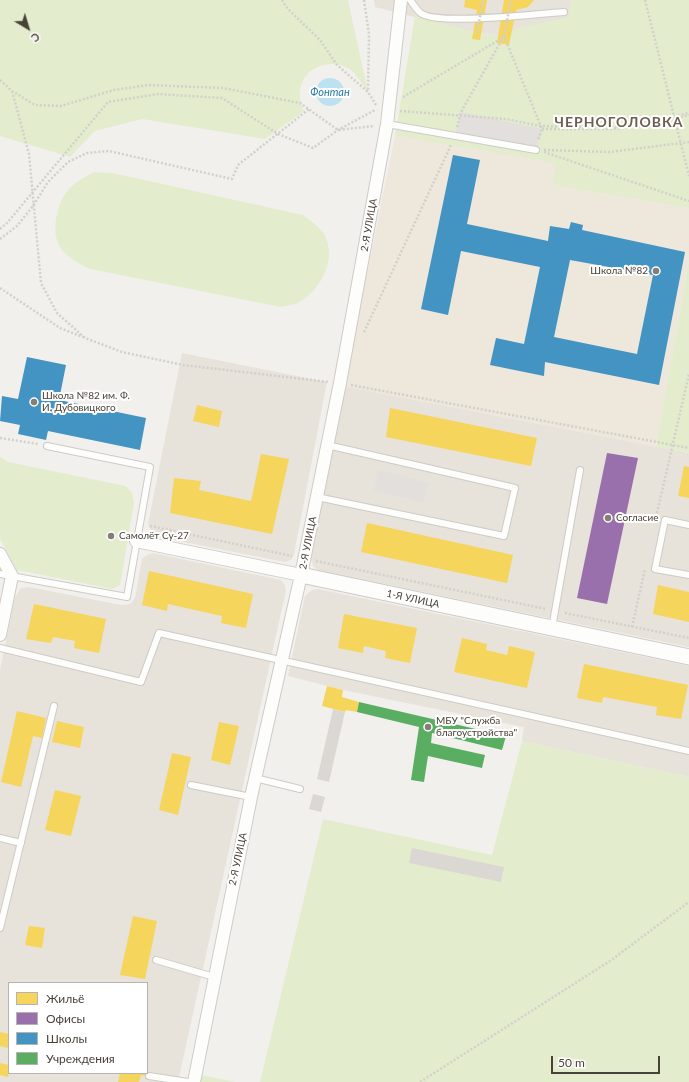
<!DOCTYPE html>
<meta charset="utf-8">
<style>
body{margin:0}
#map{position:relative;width:689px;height:1082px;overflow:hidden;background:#f2f0ed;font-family:Lato,sans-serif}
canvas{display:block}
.legend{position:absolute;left:8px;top:982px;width:140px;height:92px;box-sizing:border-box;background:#fff;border:1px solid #b7b3af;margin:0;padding:5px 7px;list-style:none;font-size:12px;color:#4a4138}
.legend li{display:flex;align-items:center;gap:8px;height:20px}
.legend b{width:20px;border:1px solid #b7b3af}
.north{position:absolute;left:8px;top:8px;width:40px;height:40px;-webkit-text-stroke:3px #fff;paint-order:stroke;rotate:142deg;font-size:11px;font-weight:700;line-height:16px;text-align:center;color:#4a4138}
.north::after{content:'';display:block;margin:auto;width:14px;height:18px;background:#4a4138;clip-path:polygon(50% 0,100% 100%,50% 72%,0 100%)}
.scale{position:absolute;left:551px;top:1056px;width:109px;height:18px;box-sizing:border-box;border:2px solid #4a4138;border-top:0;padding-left:5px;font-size:12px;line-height:14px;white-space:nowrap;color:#4a4138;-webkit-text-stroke:3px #fff;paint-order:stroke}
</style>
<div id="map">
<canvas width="689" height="1082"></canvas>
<ul class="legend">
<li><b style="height:11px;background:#f6d55c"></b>Жильё</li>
<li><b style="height:11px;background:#9970ab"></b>Офисы</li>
<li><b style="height:11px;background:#4393c3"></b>Школы</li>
<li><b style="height:11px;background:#5aae61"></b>Учреждения</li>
</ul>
<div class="north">С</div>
<div class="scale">50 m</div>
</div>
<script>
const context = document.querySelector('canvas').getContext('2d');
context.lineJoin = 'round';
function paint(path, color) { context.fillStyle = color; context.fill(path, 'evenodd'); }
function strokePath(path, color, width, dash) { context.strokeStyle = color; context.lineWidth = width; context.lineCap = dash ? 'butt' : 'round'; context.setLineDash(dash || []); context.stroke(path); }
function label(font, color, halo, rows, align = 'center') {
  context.font = font + ' Lato,sans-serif'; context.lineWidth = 4; context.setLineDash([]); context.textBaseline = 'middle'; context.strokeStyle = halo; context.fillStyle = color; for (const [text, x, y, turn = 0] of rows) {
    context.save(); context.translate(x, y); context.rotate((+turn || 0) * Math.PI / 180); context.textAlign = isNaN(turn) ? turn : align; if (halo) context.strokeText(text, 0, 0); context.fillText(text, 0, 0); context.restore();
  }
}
const residential = new Path2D(`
 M374 0H629L504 36 477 33 375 7Z
 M182 353 327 382 294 554 291 560 285 562 158 537 151 532 148 524Z
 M344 386 689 453V647L318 570 313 566 311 558Z
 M153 553 281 580 285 585 286 590 178 1082H0V670L15 597 21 588 29 587 121 605 130 604 135 598 142 559 147 555ZM9 983H147V1073H9Z
 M318 589 689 666V777L522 741 524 727 343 690 288 676 305 596 312 590Z`);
const education = new Path2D(`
 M395 136 557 163 553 185 689 208V259L656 447 344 386Z`);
const green = new Path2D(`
 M0 0H348L368 92C363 86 357 74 351 70 322 52 288 78 304 111L265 139 142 119 95 131 70 157 0 136Z
 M571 0H689V208L553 185 556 163 395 136 415 16 477 33 504 36 517 28 568 17Z
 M94 172 113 173 303 215C311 221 319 226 324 234 338 259 321 290 298 303 293 305 286 306 280 307L90 269C64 257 50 245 57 214 63 190 73 183 94 172Z
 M689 259V453L656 447Z
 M0 457 8 462 126 486 132 493 134 503 120 585 112 589 17 570 0 539Z
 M522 741 689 777V1082H260L323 819 492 855Z
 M200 1075 236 1082H194Z`);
const parking = new Path2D(`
 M461 112 542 129 536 150 455 136Z
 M378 470 428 483 423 502 374 490Z`);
const water = new Path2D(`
 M316 92a14 14 0 1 1 28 0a14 14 0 1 1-28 0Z`);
const homes = new Path2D(`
 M465 0H487L480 40 472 39 477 10 464 7Z
 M504 0H534L528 7 516 10 509 45 497 43Z
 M197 405 222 411 219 427 193 421Z
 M390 408 537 438 531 466 386 437Z
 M261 454 289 459 272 534 170 513 174 478 201 481 199 490 251 501Z
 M684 466 689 467V498L678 496Z
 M367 523 513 555 507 583 361 552Z
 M149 571 253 594 246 628 221 623 222 616 168 604 167 611 142 605Z
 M658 585 689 592V622L653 614Z
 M34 604 106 619 99 653 74 648 75 641 53 637 51 643 26 639Z
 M344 614 417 628 410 663 385 658 386 651 364 646 363 653 338 648Z
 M462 638 487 644 486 650 507 655 509 646 535 652 527 688 454 672Z
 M584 664 688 685 681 719 656 715 657 707 603 697 602 703 577 698Z
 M327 686 343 690 342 697 359 702 357 712 346 710 345 712 322 706Z
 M17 711 46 718 42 738 33 736 21 787 1 782Z
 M57 721 84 727 80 748 52 742Z
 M219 722 239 726 230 765 211 760Z
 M172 753 191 757 178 815 159 810Z
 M55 790 81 796 71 836 45 830Z
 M133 916 157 921 145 979 120 975Z
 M29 926 45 928 42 948 25 945Z
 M0 1032 9 1034V1048L0 1046Z
 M0 1063 9 1065 8 1077 0 1075Z
 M120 1073H146L145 1076 141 1075 139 1082H118Z`);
const offices = new Path2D(`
 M607 453 638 458 607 604 577 598Z`);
const schools = new Path2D(`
 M453 155 480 160 467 224 548 241 550 226 569 229 571 222 583 225 582 230 685 252 659 385 545 362 544 376 490 365 496 338 524 344 540 267 461 251 448 315 421 309ZM570 260 653 275 637 354 554 337Z
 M27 357 66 365 59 400 146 418 140 450 48 431 46 440 18 434 20 425 0 421 2 396 18 399Z`);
const public = new Path2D(`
 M359 702 506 736 502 750 432 733 431 743 485 755 482 768 428 756 424 782 411 780 419 727 357 712Z`);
const building = new Path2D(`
 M333 709 345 712 329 782 317 779Z
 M313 794 325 797 321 812 309 809Z
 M412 848 504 867 501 882 409 863Z`);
const path = new Path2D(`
 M282 0 288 9 320 40 337 65 368 92 376 105
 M364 0 369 34 368 92
 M645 0 689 176
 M510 5 511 0
 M0 80 12 91 35 105 61 106 114 90 148 85 223 88 300 103 338 130 374 126
 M12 91 29 154 41 283 57 313 85 338 122 352 183 365 329 382
 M403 97 504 37
 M400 111 506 119 540 126 610 127 637 125 689 113
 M457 127 461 112 504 36 542 129 538 141
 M542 129H611L647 126 689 115
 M544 150 610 152 689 142
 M544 152 689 201
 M0 229 7 223 108 102 158 94 222 98 278 134 313 148 338 130 375 110
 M0 239 17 226 33 206 48 182 68 162 87 153 109 151 232 179 238 165 309 109
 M0 288 60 328 83 337
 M364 332 451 145
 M351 385 689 448
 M0 438 38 444
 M657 513 689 374
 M150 526 292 556
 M316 561 546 609
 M565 613 689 638
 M632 627 645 569
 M420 1082 610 961 689 902`);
const service = new Path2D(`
 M410 0C414 5 417 11 422 14 441 25 538 14 564 12
 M387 124 536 150
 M317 497 504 536 515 488 327 445
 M689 525 665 520 655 569 689 575
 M0 574 127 597 150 467 47 446
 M552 628 580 470
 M0 648 141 682 159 633 689 751
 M255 778 300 789
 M191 785 251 797
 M0 838 21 843
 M0 928 54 706
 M156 960 214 977
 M149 1076 188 1082`);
const minor = new Path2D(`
 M136 541 301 575
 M0 554 12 576 0 635
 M194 1082 251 797 301 575 340 383 387 124 401 0`);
const tertiary = new Path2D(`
 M301 575 689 657`);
const pathBridge = new Path2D(`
 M477 33 483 0
 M504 36 510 5`);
const markers = [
 [656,271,4,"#857e77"],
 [34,402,4,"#857e77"],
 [608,518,4,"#857e77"],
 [111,536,4,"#857e77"],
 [428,727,4,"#857e77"]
];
const streetNames = [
 ["2-Я УЛИЦА",369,225,-80],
 ["2-Я УЛИЦА",308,543,-79],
 ["1-Я УЛИЦА",413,599,12],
 ["2-Я УЛИЦА",238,859,-78]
];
const poiNames = [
 ["Школа №82",648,271,"right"],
 ["Школа №82 им. Ф.",42,396],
 ["И. Дубовицкого",42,408],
 ["Согласие",616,518],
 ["Самолёт Су-27",119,536],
 ["МБУ \"Служба",436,721],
 ["благоустройства\"",436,733]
];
const waterNames = [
 ["Фонтан",330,92]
];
const districtNames = [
 ["ЧЕРНОГОЛОВКА",619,122]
];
paint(residential, '#e7e2da');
paint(education, '#ede7dc');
paint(green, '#e3edcd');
paint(parking, '#e2dfdc');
paint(water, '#bce1f1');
paint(homes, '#f6d55c');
paint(offices, '#9970ab');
paint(schools, '#4393c3');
paint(public, '#5aae61');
paint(building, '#dbd8d4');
strokePath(service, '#cecbc7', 8);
strokePath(minor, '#cecbc7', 14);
strokePath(tertiary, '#cecbc7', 17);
strokePath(path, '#d2d0cb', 2.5, [2, 2]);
strokePath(service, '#fdfdfc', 6);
strokePath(minor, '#fdfdfc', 12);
strokePath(tertiary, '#fdfdfc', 15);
strokePath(pathBridge, '#d2d0cb', 2.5, [2, 2]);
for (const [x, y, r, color] of markers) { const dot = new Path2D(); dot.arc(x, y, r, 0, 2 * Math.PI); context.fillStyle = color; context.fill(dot); strokePath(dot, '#fff', 1.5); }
label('10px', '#4a4138', '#fff', streetNames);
label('10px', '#4a4138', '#fff', poiNames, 'left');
label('italic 11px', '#2779a2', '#fff', waterNames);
context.letterSpacing = '1px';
label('bold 14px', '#6d5e4e', '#fff', districtNames);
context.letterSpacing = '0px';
</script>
